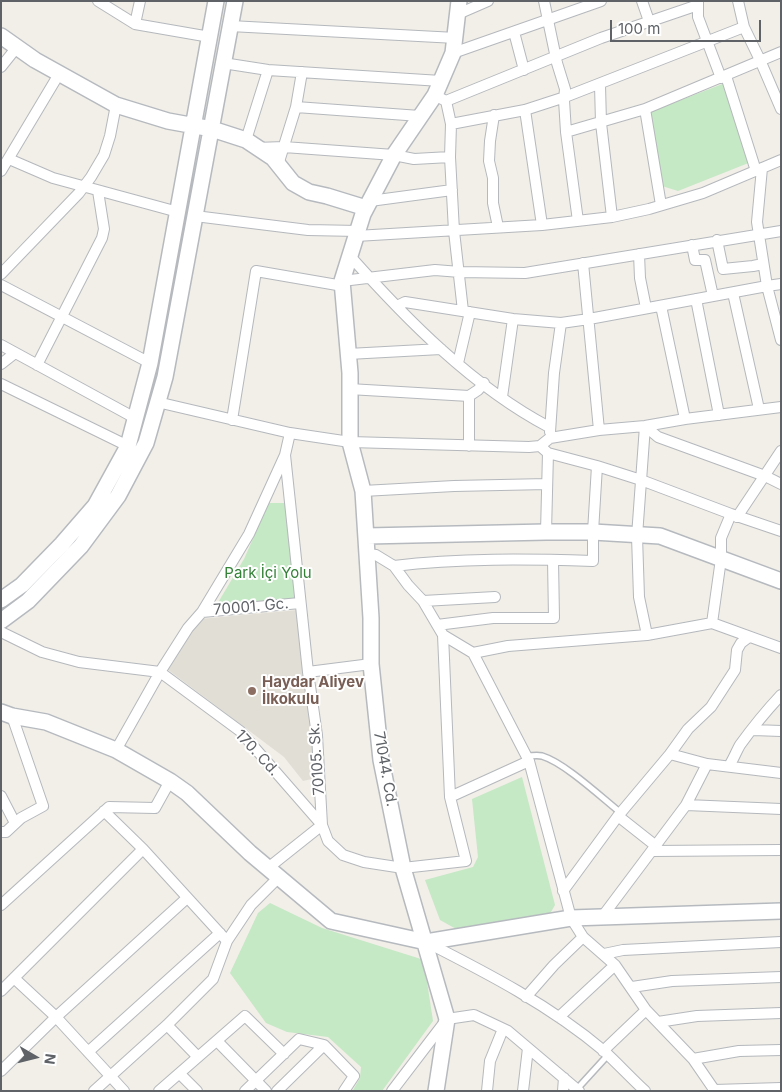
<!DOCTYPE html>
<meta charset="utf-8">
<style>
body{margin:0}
#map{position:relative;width:782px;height:1092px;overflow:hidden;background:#f1efe8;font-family:Inter,sans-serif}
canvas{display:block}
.frame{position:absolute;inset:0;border:2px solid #5f6368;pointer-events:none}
.north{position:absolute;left:10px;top:1032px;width:50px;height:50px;-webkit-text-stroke:4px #fff;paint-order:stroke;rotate:98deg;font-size:14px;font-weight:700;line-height:20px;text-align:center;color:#5f6368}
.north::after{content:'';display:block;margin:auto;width:18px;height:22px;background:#5f6368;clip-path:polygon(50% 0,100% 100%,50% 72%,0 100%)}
.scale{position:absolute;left:610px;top:20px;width:151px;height:22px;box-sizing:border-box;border:2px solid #5f6368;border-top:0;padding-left:6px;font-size:15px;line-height:18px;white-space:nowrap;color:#5f6368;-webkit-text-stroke:4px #fff;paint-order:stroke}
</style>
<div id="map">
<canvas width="782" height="1092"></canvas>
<div class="frame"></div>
<div class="north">N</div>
<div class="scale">100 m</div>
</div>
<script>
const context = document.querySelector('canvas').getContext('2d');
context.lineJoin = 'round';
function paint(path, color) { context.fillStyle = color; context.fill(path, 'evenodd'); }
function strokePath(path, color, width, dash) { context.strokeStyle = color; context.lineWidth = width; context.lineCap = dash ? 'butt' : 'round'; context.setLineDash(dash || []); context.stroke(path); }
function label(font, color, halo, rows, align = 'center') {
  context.font = font + ' Inter,sans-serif'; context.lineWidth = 4; context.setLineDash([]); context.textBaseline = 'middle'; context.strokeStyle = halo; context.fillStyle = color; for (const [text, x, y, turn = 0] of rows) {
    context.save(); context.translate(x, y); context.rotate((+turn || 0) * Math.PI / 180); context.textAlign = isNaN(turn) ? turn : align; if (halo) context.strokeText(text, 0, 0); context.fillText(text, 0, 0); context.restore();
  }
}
const education = new Path2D(`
 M298 610 316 778 303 781 284 757 167 669 200 619Z`);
const green = new Path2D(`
 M725 83 751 162 678 191 662 186 650 112Z
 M269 503H287L298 598 216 606 244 559Z
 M522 777 555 905 548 917 458 930 440 920 425 880 473 867 478 857 472 799Z
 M270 903 322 928 421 959 427 982 433 1021 382 1091 353 1090 360 1078 361 1067 328 1037 287 1032 266 1023 230 973 258 913Z`);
const lane = new Path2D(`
 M527 756C532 756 537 755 542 756 565 763 601 797 621 813
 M577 1089 608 1055`);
const street = new Path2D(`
 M98 1 135 24 210 37
 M544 1 557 63 565 89 564 100 566 132 578 221
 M642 1 649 21
 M698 1V17L721 78
 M738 1 744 27 760 60 781 109
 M458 14 488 1
 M135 24 140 1
 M230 26 456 38
 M514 32 524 70
 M453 53 601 1
 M223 63 268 70 441 81
 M1 67 17 47
 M726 76 756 171
 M600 85 601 123 612 217
 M440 98 446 101 451 124 450 157 454 231 463 311
 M446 101 601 38 698 5
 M296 107 420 116
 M645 109 661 205
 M525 110 542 225
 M494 115 490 141 489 161 493 178V203L498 227
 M451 124 525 110 565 97 744 27
 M566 132 645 109 781 52
 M246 140 268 70
 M256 148 284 147 394 155 414 159 450 157
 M9 159 53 178 178 212
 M278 165 296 107 302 72
 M762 168 757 222 767 286 781 284
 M1 171 59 74
 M370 201 452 190
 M195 216 308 230 358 231
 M356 236 542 225 612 217 649 209 703 193 781 160
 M717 240 723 269 753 266 763 264
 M692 245 695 260H705L713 296
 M639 254 640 278 646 308
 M350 256C407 320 473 387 549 427
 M583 263 599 430
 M1 274 79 193 91 177 104 155 110 136 116 105
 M342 281 435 270 460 272 525 273 781 231
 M1 285 150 363
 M733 293 759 409
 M696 299 719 415
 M397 306 405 302 513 319 561 323 589 319 767 286 781 340
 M661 306 685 419
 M1 345 135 418
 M348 354 441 349
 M458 363 470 312
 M1 364 15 353
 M37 365 102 238 104 229 98 191
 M1 384 128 446
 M349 389 469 396
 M502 397 513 319
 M157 402 290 433 350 442 529 447 540 446 550 438 599 430 645 426 685 419 781 407
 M232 420 256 271 343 286
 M645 426 637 536 639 597 647 635
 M645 426 658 437 765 476 781 484
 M550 432 554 373 561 323
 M469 446V396L478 390 484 383
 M540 446 548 453 597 466 641 480 731 514 781 531
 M285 455 308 672 317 735 322 825 328 841 343 855 364 862 403 868 466 861 450 797 443 635
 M363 491 454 486 547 484
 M737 517 781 451
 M546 532 548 453
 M368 554 376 555 394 566 408 585 423 601 443 635 473 653 529 761 571 918 583 937 615 965 646 1010 693 1059 715 1091
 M394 566C459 558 527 559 593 561V532L597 466
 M423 601 495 597
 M202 612 300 603
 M712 623 721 559V538L731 514
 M437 625 493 618H554L553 560
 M1 632 42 652 79 662 160 672 240 731 322 825
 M473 653 508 646 647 635 712 623 781 648
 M308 672 371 664
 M753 730 781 731
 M116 750 160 672 188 628 202 612 249 534 285 455 290 433
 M670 754 707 764 781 773
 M729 766C733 760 736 752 740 745 753 727 766 711 781 695
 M1 796 15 823
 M450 797 529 761
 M686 805 781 809
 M104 811 143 849
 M618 816 656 846
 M1 832H6L21 818 43 806 12 716
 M652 851 781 850
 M268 868 322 825
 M563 891 618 816 670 754 688 729 711 707 735 670 737 650 741 643 749 637
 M1 905 109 807 155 808 170 781
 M602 917 686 805 707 764
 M426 942C487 973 551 1006 604 1051 618 1064 631 1078 645 1091
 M604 954 623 950 781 942
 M14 978 56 1017 187 898
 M632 987 672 981 781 977
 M1 991 143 849 227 941
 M526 997 554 965 583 937
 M559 1017 615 965
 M658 1022 697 1016 781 1013
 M167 1025 197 1056
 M217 1041 266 1091
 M603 1051 646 1010
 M88 1052 220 933
 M693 1059 739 1051 781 1050
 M1 1071 56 1017 124 1091
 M180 1074 197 1091
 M714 1090 781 1088
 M94 1091 167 1025 213 979 227 941 251 905 279 877
 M159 1091 245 1016 284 1054
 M245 1091 299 1039 324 1045 354 1076 344 1091
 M277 1091 324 1045
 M392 1091 447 1019 474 1015 508 1031 579 1091
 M487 1091 490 1061 503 1029
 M523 1091 528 1048
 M563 1091 564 1078`);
const secondary = new Path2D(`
 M1 36 35 60 116 105 168 121 212 129 246 140 273 158 293 183 309 192 327 196 366 208
 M367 536 546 532H593L660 536 781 581
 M1 600 22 585 62 544 95 506 128 446 150 363 216 1
 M1 621 28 601 81 546 118 496 146 443 165 377 235 1
 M1 712 12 716 46 722 116 750 170 781 187 793 250 853 331 921 426 942 571 918 781 911
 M436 1091 447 1019 403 868 381 760 371 664V618L363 491 350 442V373L342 281 363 214 394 155 435 95 453 53 459 1`);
const markers = [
 [252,691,5,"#8d6e63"]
];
const parkNames = [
 ["Park İçi Yolu",268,573]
];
const streetNames = [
 ["70001. Gc.",251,607,-5],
 ["170. Cd.",257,753,47],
 ["70105. Sk.",317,759,-94],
 ["71044. Cd.",385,769,80]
];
const educationNames = [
 ["Haydar Aliyev",262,682],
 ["İlkokulu",262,699]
];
paint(education, '#e1ded6');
paint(green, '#c5e8c5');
strokePath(lane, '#b5b8bc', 8);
strokePath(street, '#b5b8bc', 12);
strokePath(secondary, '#b6babf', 18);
strokePath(lane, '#fff', 5);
strokePath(street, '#fff', 10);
strokePath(secondary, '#fff', 15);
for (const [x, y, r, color] of markers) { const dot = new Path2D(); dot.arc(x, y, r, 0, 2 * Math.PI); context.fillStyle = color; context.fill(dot); strokePath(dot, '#fff', 2); }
label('15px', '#348238', '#fff', parkNames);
label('15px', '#5f6368', '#fff', streetNames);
label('bold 15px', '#785e54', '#fff', educationNames, 'left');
</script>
